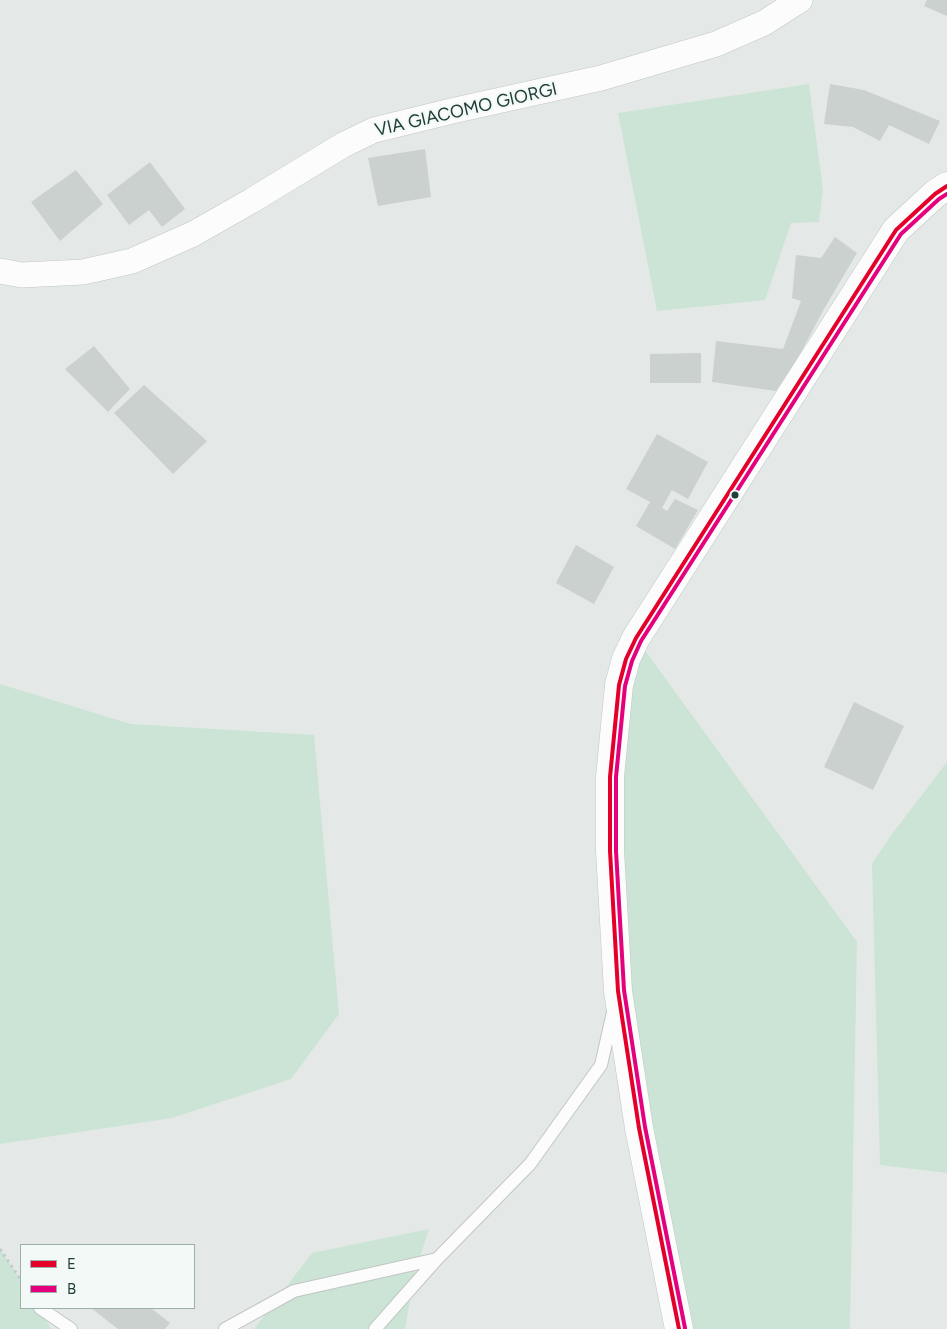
<!DOCTYPE html>
<style>
body{margin:0}
#map{position:relative;width:947px;height:1329px;overflow:hidden;background:#e4e9e7;font-family:Figtree,sans-serif}
canvas{display:block}
.legend{position:absolute;left:20px;top:1244px;width:175px;height:65px;box-sizing:border-box;background:#f2f9f6;border:1px solid #9eaeaa;margin:0;padding:6px 9px;list-style:none;font-size:15px;color:#213e38}
.legend li{display:flex;align-items:center;gap:10px;height:25px}
.legend b{width:25px;border:1px solid #9eaeaa}
</style>
<div id="map">
<canvas width="947" height="1329"></canvas>
<ul class="legend">
<li><b style="height:6px;background:#e4002b"></b>E</li>
<li><b style="height:6px;background:#e5007d"></b>B</li>
</ul>
</div>
<script>
const context = document.querySelector('canvas').getContext('2d');
context.lineJoin = 'round';
function paint(path, color) { context.fillStyle = color; context.fill(path, 'evenodd'); }
function strokePath(path, color, width, dash) { context.strokeStyle = color; context.lineWidth = width; context.lineCap = dash ? 'butt' : 'round'; context.setLineDash(dash || []); context.stroke(path); }
function label(font, color, halo, rows, align = 'center') {
  context.font = font + ' Figtree,sans-serif'; context.lineWidth = 4; context.setLineDash([]); context.textBaseline = 'middle'; context.strokeStyle = halo; context.fillStyle = color; for (const [text, x, y, turn = 0] of rows) {
    context.save(); context.translate(x, y); context.rotate((+turn || 0) * Math.PI / 180); context.textAlign = isNaN(turn) ? turn : align; if (halo) context.strokeText(text, 0, 0); context.fillText(text, 0, 0); context.restore();
  }
}
const green = new Path2D(`
 M809 84 823 190 819 222 791 223 765 300 657 311 618 113Z
 M636 638 857 942 850 1329H679L610 851Z
 M0 684 131 724 314 735 339 1014 291 1079 172 1118 0 1144Z
 M947 762V1173L880 1165 872 864 889 838Z
 M429 1229 415 1273 405 1329H254L312 1253Z
 M0 1249 21 1280V1308H39L51 1329H0Z`);
const building = new Path2D(`
 M927 0H947V16L924 6Z
 M830 84 864 90 940 121 929 144 889 125 880 141 853 127 824 124Z
 M425 149 431 197 378 206 368 158Z
 M150 162 185 209 162 227 149 210 129 225 107 195Z
 M76 170 103 204 60 241 31 202Z
 M835 237 857 253 824 309 800 354 776 391 712 382 716 341 783 349 801 301 792 298 796 255 821 258Z
 M94 346 130 389 108 412 65 369Z
 M701 353V383H650V354Z
 M144 385 207 441 173 474 114 413Z
 M657 434 708 462 688 499 672 490 662 508 667 511 675 499 698 510 675 549 636 526 650 502 626 489Z
 M576 545 614 567 594 604 556 583Z
 M854 702 904 726 873 790 824 767Z
 M91 1308H151L170 1323 165 1329H118Z`);
const path = new Path2D(`
 M0 1249 21 1280`);
const lane = new Path2D(`
 M40 1308 71 1329
 M225 1329 294 1291 437 1259
 M375 1329 437 1259 530 1164 601 1065 613 1012`);
const street = new Path2D(`
 M0 271 22 275 83 272 132 261 193 234 251 201 343 145 374 130 456 110 601 78 716 44 764 23 800 0`);
const secondary = new Path2D(`
 M679 1329 639 1128 618 991 610 851V777L619 685 626 659 636 638 896 230 935 194 947 186`);
const bus1 = new Path2D(`
 M679 1329 639 1128 618 991 610 851V777L619 685 626 659 636 638 896 230 935 194 947 186`);
const bus2 = new Path2D(`
 M685 1328 645 1127 624 990 616 851V777L625 686 632 661 641 641 901 234 939 199 947 194`);
const markers = [
 [735,495,4.5,"#213e38"]
];
const streetNames = [
 ["VIA GIACOMO GIORGI",466,110,-13]
];
paint(green, '#cce4d5');
paint(building, '#cbd1cf');
strokePath(lane, '#c1c6c4', 14);
strokePath(street, '#c1c6c4', 26);
strokePath(secondary, '#bfc7c5', 29);
strokePath(path, '#c1cac7', 3, [2.5, 4]);
strokePath(lane, '#fbfcfb', 12);
strokePath(street, '#fbfcfb', 25);
strokePath(secondary, '#fbfcfb', 28);
strokePath(bus1, '#e4002b', 4);
strokePath(bus2, '#e5007d', 4);
for (const [x, y, r, color] of markers) { const dot = new Path2D(); dot.arc(x, y, r, 0, 2 * Math.PI); context.fillStyle = color; context.fill(dot); strokePath(dot, '#f2f9f6', 2); }
label('18px', '#213e38', '#f2f9f6', streetNames);
</script>
